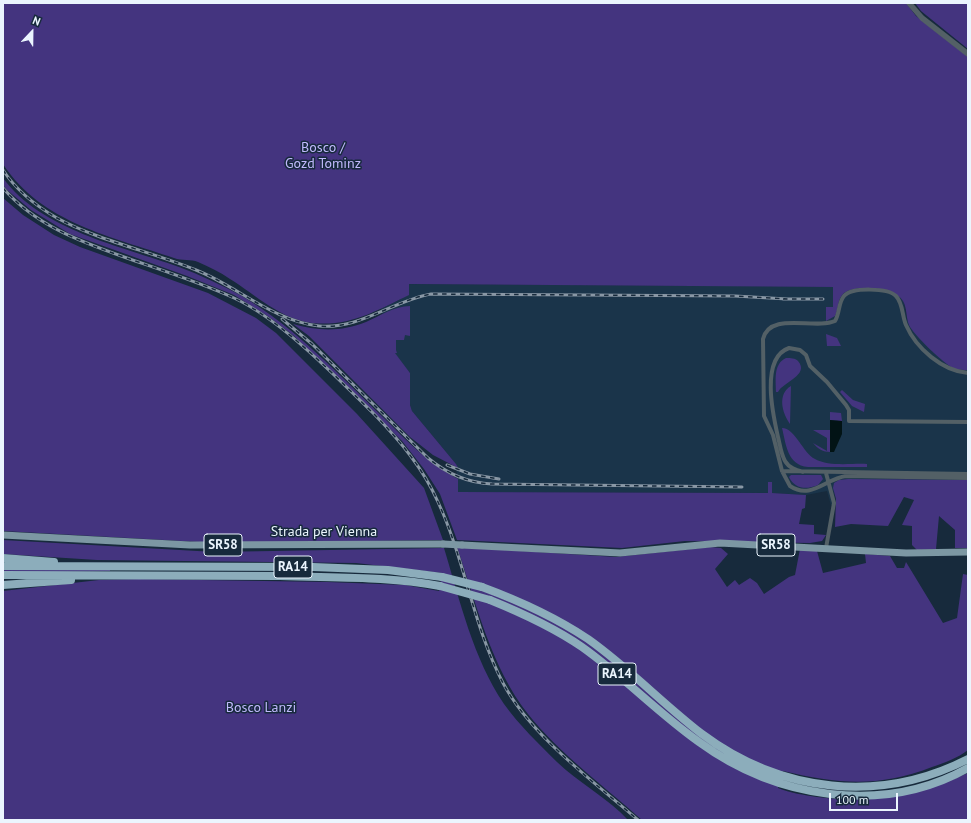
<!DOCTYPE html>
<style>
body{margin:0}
#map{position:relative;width:971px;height:823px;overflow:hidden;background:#172a3c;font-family:"PT Sans",sans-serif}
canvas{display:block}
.frame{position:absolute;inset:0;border:4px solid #ebf5fe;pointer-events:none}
.north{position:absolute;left:12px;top:12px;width:40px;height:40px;-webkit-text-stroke:3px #172a3c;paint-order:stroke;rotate:22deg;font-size:11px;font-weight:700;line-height:16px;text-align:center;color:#ebf5fe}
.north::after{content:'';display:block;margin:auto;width:14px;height:18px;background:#ebf5fe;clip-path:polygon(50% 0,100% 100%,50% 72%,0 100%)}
.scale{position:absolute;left:829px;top:793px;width:69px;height:18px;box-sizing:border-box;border:2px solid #ebf5fe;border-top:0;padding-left:5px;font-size:12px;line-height:14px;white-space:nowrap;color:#ebf5fe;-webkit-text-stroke:3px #172a3c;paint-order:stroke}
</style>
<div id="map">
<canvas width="971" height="823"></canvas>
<div class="frame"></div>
<div class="north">N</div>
<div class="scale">100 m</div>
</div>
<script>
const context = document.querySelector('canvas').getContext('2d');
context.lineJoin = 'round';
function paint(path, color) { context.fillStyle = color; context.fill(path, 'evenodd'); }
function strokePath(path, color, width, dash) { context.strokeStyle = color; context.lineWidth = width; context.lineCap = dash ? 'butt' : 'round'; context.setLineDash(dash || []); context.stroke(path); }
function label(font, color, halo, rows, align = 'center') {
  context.font = font + ' "PT Sans",sans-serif'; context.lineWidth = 3; context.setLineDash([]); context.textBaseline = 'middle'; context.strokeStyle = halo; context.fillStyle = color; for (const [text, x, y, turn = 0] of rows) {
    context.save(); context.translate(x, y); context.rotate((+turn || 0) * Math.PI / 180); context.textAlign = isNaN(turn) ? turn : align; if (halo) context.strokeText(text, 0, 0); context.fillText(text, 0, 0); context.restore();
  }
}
const built = new Path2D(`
 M409 284 901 287 907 320 960 370H968V482L834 490 836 505H831L827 491 806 495 772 493 458 492 456 464 412 411 410 405V373L395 354 381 309 408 295Z`);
const green = new Path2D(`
 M3 3H906L916 16 968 57V370C963 370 958 370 953 368 944 364 913 334 909 325 906 318 907 308 903 301 896 287 855 284 844 293 837 299 839 308 835 316L826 321V307H833V287L409 284V295C376 311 350 327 312 323 280 319 256 295 230 279 220 272 209 267 198 262 191 259 182 261 174 258 113 237 41 223 3 164Z
 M915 3H968V49L921 11Z
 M3 178C41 230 121 246 179 267 200 275 222 285 242 296 296 328 339 375 384 418 407 441 429 464 458 479V492L768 493V482H772V493L806 495 805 508 802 509 799 524 814 525V534L826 535 822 541 810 543 685 541 622 548 457 540 440 494 424 469 402 441 294 336 269 317 234 295 187 276 70 234 31 210 7 190 3 185Z
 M3 198 23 215 54 235 80 247 208 293 256 318 276 333 357 414 424 488 443 540 218 543 3 531Z
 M410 306V336L405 335 404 340H396V350L397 353H395L410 373V405L412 411 456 464 458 468 433 455 410 437 309 336 293 324C317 331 342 332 366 322 380 316 394 306 410 306Z
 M826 334 837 338 841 346H827Z
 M786 358C791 358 795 358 798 361 810 375 783 382 778 392H776C776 380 773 364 786 358Z
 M791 386 790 424C782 413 777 394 791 386Z
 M842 390 853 400 865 404 864 412 852 406 840 392Z
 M830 412 841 413 842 421 830 420Z
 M782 428C795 428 803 453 815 459 829 467 852 463 867 464V467H808C787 465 786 444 782 428Z
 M813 430H830V452C823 452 818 449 813 443L827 451V438Z
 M791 475H821L823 479 818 485C806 490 795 489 789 477Z
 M848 479 968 480V548H955V530L939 516 936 549 917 550 912 545V526L902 525 914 500 904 497 888 526 851 524 835 527 836 499 833 488 834 483 839 480Z
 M3 540 215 552 444 548C460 601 473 658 504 704 519 725 539 744 557 762 579 783 609 799 628 820H3V591L99 580 139 579 327 582 405 585 439 591 442 573 356 563 97 560 3 554Z
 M457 547 616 557 710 547 721 548 728 554 715 569 727 587 735 580 739 585 750 578 757 583 764 594 789 577 795 575 800 549 817 551 823 573 866 563 865 554 890 556 897 568H904L906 562 943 623 957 618 963 574 968 575V750C958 758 944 763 932 767 878 788 838 784 783 771L778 788C790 793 804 795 817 797 870 804 919 795 968 773V820H642C604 786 560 754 528 714 491 667 476 603 457 547Z
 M3 570H110V571L3 573Z`);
const water = new Path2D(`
 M830 420 842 421V434L834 452H830Z`);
const minor = new Path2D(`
 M968 373C942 371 916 348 906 325 902 316 903 303 896 296 888 288 852 287 844 296 838 303 840 313 835 321 814 330 770 311 763 339L764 416 773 435 782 471 790 486C811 500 825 479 846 476L968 478
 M782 471 968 474
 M803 472C796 470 789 468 785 461 781 454 780 445 778 437 773 415 760 358 789 348L800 350 806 355 810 366 827 382 846 405 849 410V421L968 422
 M826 473 834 503 826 548`);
const tertiary = new Path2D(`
 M909 3 922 18 968 54`);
const primary = new Path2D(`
 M3 535 190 545 443 544
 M462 545 620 553 720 543 906 553 968 552`);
const motorway = new Path2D(`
 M3 558 54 562
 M3 566 313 567 388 570 442 577
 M3 575C95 575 187 575 280 576 333 578 388 576 440 586
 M3 585 71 580
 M482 587C520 601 555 617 588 639 629 668 663 704 702 734 781 793 880 804 968 759
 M490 600C522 613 553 627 582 647 623 676 658 713 699 742 776 798 882 816 968 768`);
const rail = new Path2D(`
 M3 170C16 190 36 206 57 218 97 240 152 252 196 270 237 286 273 321 319 326 359 330 392 301 431 294L735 296 787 299
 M3 188C35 225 79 241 124 257 161 270 199 282 234 298 283 321 336 377 375 415 400 441 423 468 438 502 465 560 473 626 503 683 531 736 593 781 638 820
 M783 299H823
 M282 319 312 344 428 458C446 473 468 483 492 484L742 487
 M447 465 470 474 499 479`);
const primaryBridge = new Path2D(`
 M443 544 462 545`);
const motorwayBridge = new Path2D(`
 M442 577 482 587
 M440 586 490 600`);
const shields = [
 [223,545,38],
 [776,545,38],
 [293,567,38],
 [617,674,38]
];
const shieldNames = [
 ["SR58",223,545],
 ["SR58",776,545],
 ["RA14",293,567],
 ["RA14",617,674]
];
const parkNames = [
 ["Bosco /",323,148],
 ["Gozd Tominz",323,164],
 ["Bosco Lanzi",261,708]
];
const streetNames = [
 ["Strada per Vienna",324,532]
];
paint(built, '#1a344a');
paint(green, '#44347f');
paint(water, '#021315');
strokePath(minor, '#536066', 4);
strokePath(tertiary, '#536066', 5.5);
strokePath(primary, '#7c97a3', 7);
strokePath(motorway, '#8cadbb', 8);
strokePath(rail, '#8997a5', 3);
strokePath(rail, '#172a3c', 1.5, [4.5]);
strokePath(primaryBridge, '#7c97a3', 7);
strokePath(motorwayBridge, '#8cadbb', 8);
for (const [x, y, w] of shields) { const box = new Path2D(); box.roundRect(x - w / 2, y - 11, w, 22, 3); context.fillStyle = '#172a3c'; context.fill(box); strokePath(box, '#ebf5fe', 1); }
label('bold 13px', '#ebf5fe', null, shieldNames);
label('14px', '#c1b9fd', '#172a3c', parkNames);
label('14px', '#ebf5fe', '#172a3c', streetNames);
</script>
